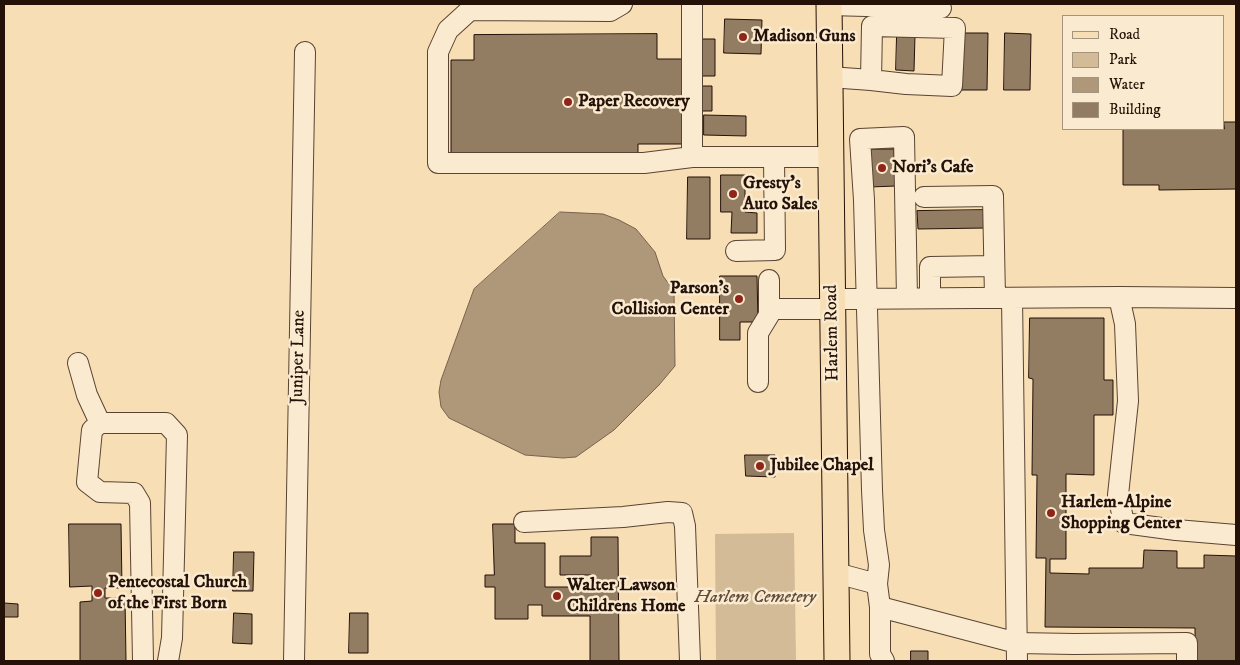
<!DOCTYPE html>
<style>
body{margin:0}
#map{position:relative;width:1240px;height:665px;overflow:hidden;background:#f7deb5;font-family:"IM FELL DW Pica",serif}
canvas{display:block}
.frame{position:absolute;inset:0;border:5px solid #241108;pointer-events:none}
.legend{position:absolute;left:1062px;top:15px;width:162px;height:115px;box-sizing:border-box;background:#faeacf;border:1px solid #a4937f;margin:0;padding:6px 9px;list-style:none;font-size:15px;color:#241108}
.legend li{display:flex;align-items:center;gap:10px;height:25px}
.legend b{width:25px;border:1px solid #a4937f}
</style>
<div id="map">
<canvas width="1240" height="665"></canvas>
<div class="frame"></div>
<ul class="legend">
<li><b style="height:6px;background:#f7deb5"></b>Road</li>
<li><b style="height:14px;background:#d3bb98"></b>Park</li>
<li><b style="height:14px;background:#af987a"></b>Water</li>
<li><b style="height:14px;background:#927c62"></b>Building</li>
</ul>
</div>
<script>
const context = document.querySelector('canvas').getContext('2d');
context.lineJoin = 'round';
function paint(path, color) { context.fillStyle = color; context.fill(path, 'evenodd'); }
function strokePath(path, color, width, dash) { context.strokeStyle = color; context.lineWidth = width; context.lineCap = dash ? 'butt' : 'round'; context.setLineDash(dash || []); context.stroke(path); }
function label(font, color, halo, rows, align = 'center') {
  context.font = font + ' "IM FELL DW Pica",serif'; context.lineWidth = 5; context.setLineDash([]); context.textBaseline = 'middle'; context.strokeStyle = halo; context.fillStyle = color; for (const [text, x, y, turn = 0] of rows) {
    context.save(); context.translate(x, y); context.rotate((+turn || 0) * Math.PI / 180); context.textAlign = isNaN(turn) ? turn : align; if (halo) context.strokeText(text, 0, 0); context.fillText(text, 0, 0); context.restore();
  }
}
const green = new Path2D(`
 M794 533 796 661H716L715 534Z`);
const water = new Path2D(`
 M560 212 603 214 619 220 636 229 655 252 663 276 674 291 675 366 659 385 614 430 576 457 563 458 525 455 449 418 441 407 439 392 441 380 474 289Z`);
const building = new Path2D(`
 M725 19 762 20 761 54 724 53Z
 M962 33H988L987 90H961Z
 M1005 33 1031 34 1030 90H1004Z
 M657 34V59H685V144H638V153H451V60H474V35Z
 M897 35H915L914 71 896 70Z
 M695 39H715V76H695Z
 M697 86H712V111H696Z
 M704 115 746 116V136L704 135Z
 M1224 122H1236V189L1159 190V185H1123V129H1224Z
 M869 149H894L896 186 870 187Z
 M721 175H745V212L757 213V233H731L732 212H721Z
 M688 177H710V239H687Z
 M986 210V228L918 229 917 211Z
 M720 276H757L758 322H740V340H720Z
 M1030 318H1104V380H1113V415H1094V475L1066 474V559H1050V573L1089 574V568H1143L1144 550 1177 551V568H1204V555L1236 556V661H1195V628L1045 627 1046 558H1036L1037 475H1032L1033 379 1029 378Z
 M745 455H775V477L746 476Z
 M69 524H121L122 588H105V598H125L126 661H80V602L92 601V586L70 587Z
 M493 524H515V543H545V587H591V575H560V556H591V537H618L619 661H590V616H542V605H528V619H495V587H485V575H494Z
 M234 552H254L253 591H233Z
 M4 603 18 604V617H4Z
 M234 613 252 614V644L233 643Z
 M350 613H368V653H349Z
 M911 651H928V661H911Z`);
const minor = new Path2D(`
 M622 4 610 11 470 10 448 30 438 52V163H644L692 157H830
 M692 4V157
 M829 5 941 8
 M829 77 871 80 872 26 955 28 952 86 906 84 871 80
 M924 197 993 196 995 298
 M736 251 775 250 774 157
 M1119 297 1236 298
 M907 298 904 137 860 139 864 200 872 490 874 530 879 565 877 584 880 607 1017 643 1074 644 1187 643V661
 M930 298V267L994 266
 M1012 298 1017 661
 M832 299 1119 297 1125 324 1128 401 1118 495 1124 523 1176 530 1236 535
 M769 309H833
 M78 363 87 395 100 423H166L177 435 172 638 168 661
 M758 382V333L769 315V280
 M100 423 92 430 87 482 100 492 134 493 140 503 143 661
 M524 522 623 517 668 512 682 513 685 526 690 661
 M836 573 877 584
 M880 607V654L884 661
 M294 661 305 52`);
const major = new Path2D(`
 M829 4 837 661`);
const markers = [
 [743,37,5,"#8f2418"],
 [568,102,5,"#8f2418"],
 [882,168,5,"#8f2418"],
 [733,194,5,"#8f2418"],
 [739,299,5,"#8f2418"],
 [760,466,5,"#8f2418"],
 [1051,513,5,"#8f2418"],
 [98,593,5,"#8f2418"],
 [557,596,5,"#8f2418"]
];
const poiNames = [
 ["Madison Guns",753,37],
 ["Paper Recovery",578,102],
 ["Nori's Cafe",892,168],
 ["Gresty's",743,184],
 ["Auto Sales",743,205],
 ["Parson's",729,289,"right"],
 ["Collision Center",729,310,"right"],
 ["Jubilee Chapel",770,466],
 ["Harlem-Alpine",1061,503],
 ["Shopping Center",1061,524],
 ["Pentecostal Church",108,583],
 ["of the First Born",108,604],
 ["Walter Lawson",567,586],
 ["Childrens Home",567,607]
];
const streetNames = [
 ["Harlem Road",833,333,-91],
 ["Juniper Lane",299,357,-89]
];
const parkNames = [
 ["Harlem Cemetery",755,598]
];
paint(green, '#d3bb98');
paint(water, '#af987a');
strokePath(water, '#77624c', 1);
paint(building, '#927c62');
strokePath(building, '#241108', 1);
strokePath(minor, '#594433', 22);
strokePath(major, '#241108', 27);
strokePath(minor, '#faeacf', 20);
strokePath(major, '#f7deb5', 25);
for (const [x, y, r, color] of markers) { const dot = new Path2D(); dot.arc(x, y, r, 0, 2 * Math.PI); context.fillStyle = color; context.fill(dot); strokePath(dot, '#faeacf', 2); }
label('bold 18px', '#241108', '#faeacf', poiNames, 'left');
label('18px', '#241108', '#faeacf', streetNames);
label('italic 18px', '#614c3a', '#faeacf', parkNames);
</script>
